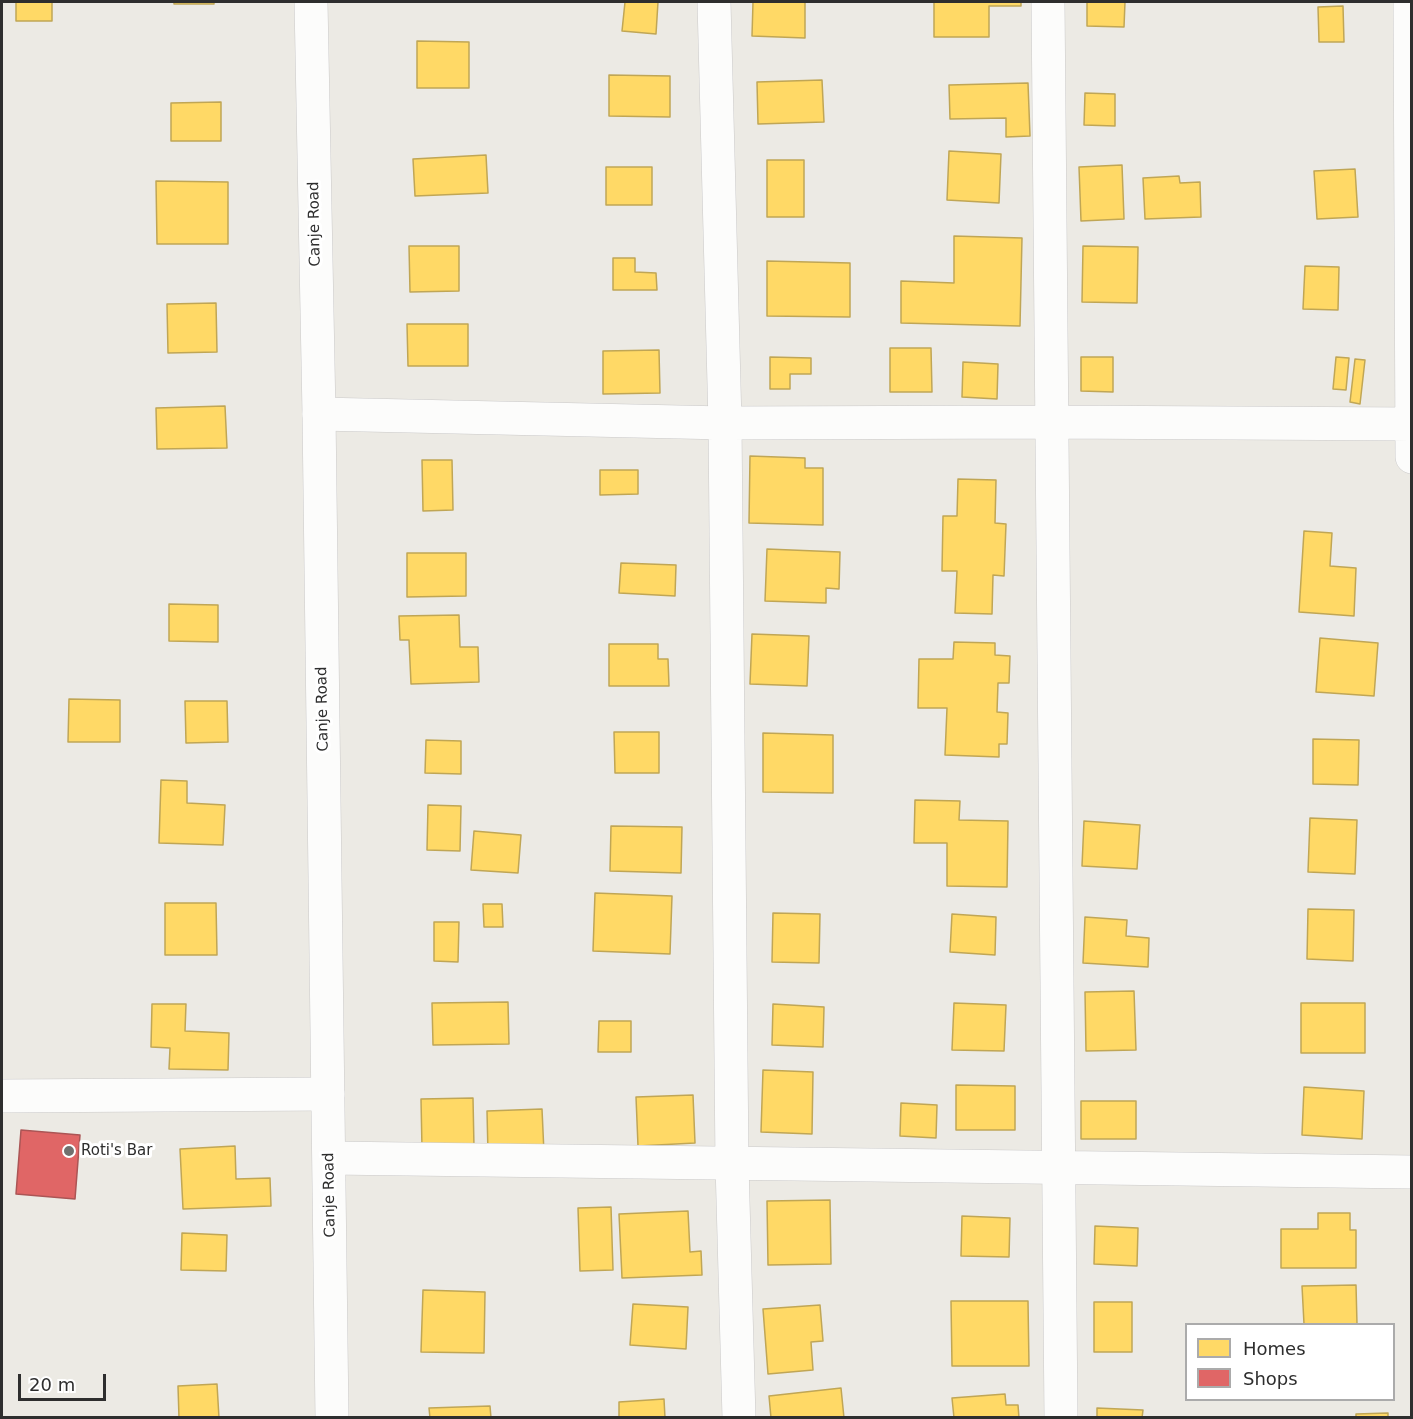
<!DOCTYPE html>
<style>
body{margin:0}
#map{position:relative;width:1413px;height:1419px;overflow:hidden;background:#eceae4;font-family:"DejaVu Sans",sans-serif}
canvas{display:block}
.frame{position:absolute;inset:0;border:3px solid #2e2e2e;pointer-events:none}
.legend{position:absolute;left:1185px;top:1323px;width:210px;height:78px;box-sizing:border-box;background:#fff;border:2px solid #ababab;margin:0;padding:8px 10px;list-style:none;font-size:18px;color:#2e2e2e}
.legend li{display:flex;align-items:center;gap:12px;height:30px}
.legend b{width:30px;border:2px solid #ababab}
.scale{position:absolute;left:18px;top:1374px;width:88px;height:27px;box-sizing:border-box;border:3px solid #2e2e2e;border-top:0;padding-left:8px;font-size:18px;line-height:21px;white-space:nowrap;color:#2e2e2e;-webkit-text-stroke:4px #fff;paint-order:stroke}
</style>
<div id="map">
<canvas width="1413" height="1419"></canvas>
<div class="frame"></div>
<ul class="legend">
<li><b style="height:16px;background:#ffd966"></b>Homes</li>
<li><b style="height:16px;background:#e06666"></b>Shops</li>
</ul>
<div class="scale">20 m</div>
</div>
<script>
const context = document.querySelector('canvas').getContext('2d');
context.lineJoin = 'round';
function paint(path, color) { context.fillStyle = color; context.fill(path, 'evenodd'); }
function strokePath(path, color, width, dash) { context.strokeStyle = color; context.lineWidth = width; context.lineCap = dash ? 'butt' : 'round'; context.setLineDash(dash || []); context.stroke(path); }
function label(font, color, halo, rows, align = 'center') {
  context.font = font + ' "DejaVu Sans",sans-serif'; context.lineWidth = 6; context.setLineDash([]); context.textBaseline = 'middle'; context.strokeStyle = halo; context.fillStyle = color; for (const [text, x, y, turn = 0] of rows) {
    context.save(); context.translate(x, y); context.rotate((+turn || 0) * Math.PI / 180); context.textAlign = isNaN(turn) ? turn : align; if (halo) context.strokeText(text, 0, 0); context.fillText(text, 0, 0); context.restore();
  }
}
const homes = new Path2D(`
 M16 2H52V21H16Z
 M174 2H214V4H174Z
 M625 2H658L656 34 622 31Z
 M753 2H805V38L752 36Z
 M934 2H1021V6H989V37H934Z
 M1087 2H1125L1124 27 1087 26Z
 M1343 6 1344 42H1319L1318 7Z
 M417 41 469 42V88H417Z
 M609 75 670 76V117L609 116Z
 M822 80 824 122 758 124 757 82Z
 M1028 83 1030 136 1006 137V118L950 119 949 85Z
 M1085 93 1115 94V126L1084 125Z
 M221 102V141H171V103Z
 M949 151 1001 154 999 203 947 200Z
 M486 155 488 193 415 196 413 159Z
 M767 160H804V217H767Z
 M1122 165 1124 219 1081 221 1079 167Z
 M606 167H652V205H606Z
 M1355 169 1358 217 1317 219 1314 171Z
 M1179 176 1180 183 1200 182 1201 217 1145 219 1143 178Z
 M156 181 228 182V244H157Z
 M954 236 1022 238 1020 326 901 323V281L954 283Z
 M409 246H459V291L410 292Z
 M1083 246 1138 247 1137 303 1082 302Z
 M613 258H635V272L656 273 657 290H613Z
 M767 261 850 263V317L767 316Z
 M1305 266 1339 267 1338 310 1303 309Z
 M216 303 217 352 168 353 167 304Z
 M407 324H468V366H408Z
 M890 348H931L932 392H890Z
 M659 350 660 393 603 394V351Z
 M770 357 811 358V374H790V389H770Z
 M1081 357H1113V392L1081 391Z
 M1336 357 1349 358 1346 390 1333 389Z
 M1355 359 1365 360 1360 404 1350 402Z
 M963 362 998 364 997 399 962 397Z
 M225 406 227 448 157 449 156 408Z
 M750 456 805 458V468H823V525L749 523Z
 M422 460H452L453 510 423 511Z
 M600 470H638V494L600 495Z
 M958 479 996 480 995 523 1006 524 1004 576 993 575 992 614 955 613 957 571H942L943 516H957Z
 M1304 531 1332 533 1330 566 1356 568 1354 616 1299 612Z
 M767 549 840 552 839 589 826 588V603L765 601Z
 M407 553H466V596L407 597Z
 M621 563 676 565 675 596 619 593Z
 M169 604 218 605V642L169 641Z
 M459 615 460 647H478L479 682 411 684 409 640H400L399 616Z
 M752 634 809 636 807 686 750 684Z
 M1320 638 1378 643 1374 696 1316 692Z
 M954 642 995 643V655L1010 656 1009 683H998L997 712 1008 713 1007 744H999V757L945 755 947 708H918L919 659H953Z
 M609 644H658V659H668L669 686H609Z
 M69 699 120 700V742H68Z
 M185 701H227L228 742 186 743Z
 M614 732H659V773H615Z
 M763 733 833 735V793L763 792Z
 M1313 739 1359 740 1358 785 1313 784Z
 M426 740 461 741V774L425 773Z
 M161 780 187 781V803L225 805 223 845 159 843Z
 M915 800 960 801 959 820 1008 821 1007 887 947 886V843H914Z
 M428 805 461 806 460 851 427 850Z
 M1310 818 1357 820 1355 874 1308 872Z
 M1084 821 1140 825 1137 869 1082 866Z
 M611 826 682 827 681 873 610 871Z
 M474 831 521 835 518 873 471 870Z
 M595 893 672 896 670 954 593 951Z
 M165 903H216L217 955H165Z
 M483 904H502L503 927H484Z
 M1308 909 1354 910 1353 961 1307 959Z
 M773 913 820 914 819 963 772 962Z
 M952 914 996 917 995 955 950 952Z
 M1085 917 1127 920 1126 936 1149 938 1148 967 1083 963Z
 M434 922H459L458 962 434 961Z
 M1134 991 1136 1050 1086 1051 1085 992Z
 M508 1002 509 1044 433 1045 432 1003Z
 M954 1003 1006 1005 1004 1051 952 1050Z
 M1301 1003H1365V1053H1301Z
 M152 1004H186L185 1031 229 1033 228 1070 169 1069 170 1048 151 1047Z
 M773 1004 824 1007 823 1047 772 1045Z
 M599 1021H631V1052H598Z
 M763 1070 813 1072 812 1134 761 1132Z
 M956 1085 1015 1086V1130H956Z
 M1304 1087 1364 1091 1362 1139 1302 1135Z
 M693 1095 695 1143 638 1146 636 1097Z
 M473 1098 474 1148 422 1149 421 1099Z
 M1081 1101H1136V1139H1081Z
 M901 1103 937 1105 936 1138 900 1136Z
 M542 1109 544 1153 488 1154 487 1111Z
 M235 1146 236 1179 270 1178 271 1206 183 1209 180 1149Z
 M830 1200 831 1264 768 1265 767 1201Z
 M611 1207 613 1270 580 1271 578 1208Z
 M688 1211 690 1252 701 1251 702 1275 622 1278 619 1214Z
 M1318 1213H1350V1230H1356V1268H1281V1229H1318Z
 M962 1216 1010 1218 1009 1257 961 1256Z
 M1095 1226 1138 1228 1137 1266 1094 1264Z
 M182 1233 227 1235 226 1271 181 1270Z
 M1356 1285 1357 1324H1304L1302 1286Z
 M423 1290 485 1292 484 1353 421 1352Z
 M951 1301H1028L1029 1366H952Z
 M1094 1302H1132V1352H1094Z
 M633 1304 688 1307 686 1349 630 1345Z
 M820 1305 823 1341 811 1342 813 1370 768 1374 763 1309Z
 M217 1384 219 1418H179L178 1386Z
 M841 1388 844 1418H771L769 1396Z
 M1005 1394 1006 1405H1018L1019 1418H954L952 1398Z
 M664 1399 665 1418H619V1402Z
 M490 1406 491 1418H430L429 1408Z
 M1097 1408 1143 1410 1142 1418H1097Z
 M1388 1413V1418H1356V1414Z`);
const shops = new Path2D(`
 M21 1130 80 1135 75 1199 16 1194Z`);
const minor = new Path2D(`
 M714 2 725 423 732 1164 739 1418
 M1048 2 1061 1418
 M1410 2 1412 457
 M319 414 725 423 1052 422 1412 424
 M2 1096 328 1094
 M330 1158 1412 1172`);
const tertiary = new Path2D(`
 M311 2 319 414 332 1418`);
const markers = [
 [69,1151,6,"#70706e"]
];
const streetNames = [
 ["Canje Road",315,224,-91],
 ["Canje Road",323,709,-91],
 ["Canje Road",330,1195,-91]
];
const poiNames = [
 ["Roti's Bar",81,1151]
];
paint(homes, '#ffd966');
strokePath(homes, '#c0a655', 1.5);
paint(shops, '#e06666');
strokePath(shops, '#ab5555', 1.5);
strokePath(minor, '#cac9c9', 34);
strokePath(tertiary, '#cac9c9', 34);
strokePath(minor, '#fcfcfb', 33);
strokePath(tertiary, '#fcfcfb', 33);
for (const [x, y, r, color] of markers) { const dot = new Path2D(); dot.arc(x, y, r, 0, 2 * Math.PI); context.fillStyle = color; context.fill(dot); strokePath(dot, '#fff', 2); }
label('15px', '#2e2e2e', '#fff', streetNames);
label('15px', '#2e2e2e', '#fff', poiNames, 'left');
</script>
